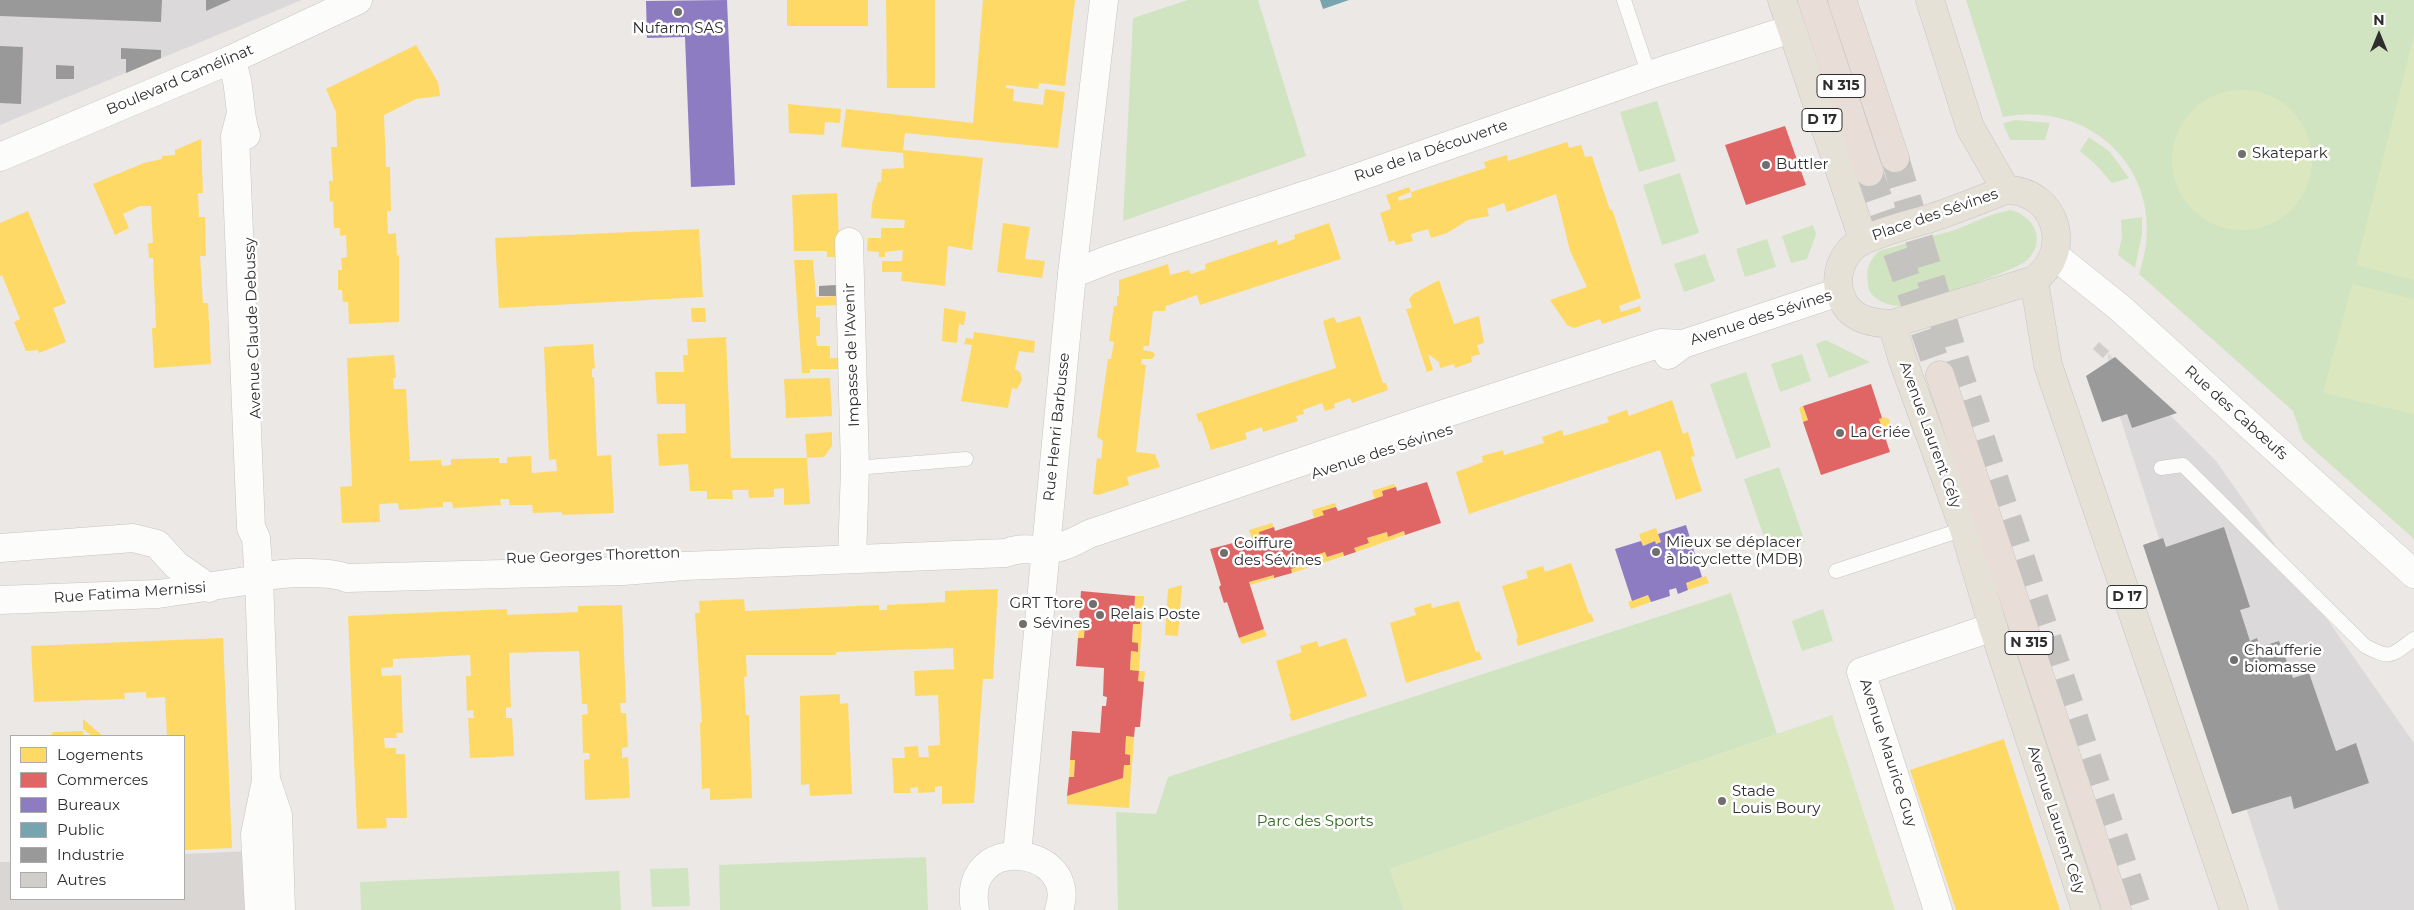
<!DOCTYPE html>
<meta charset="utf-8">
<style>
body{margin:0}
#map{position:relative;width:2414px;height:910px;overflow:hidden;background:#ebe8e5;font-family:Montserrat,sans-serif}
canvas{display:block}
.legend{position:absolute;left:10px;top:735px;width:175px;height:165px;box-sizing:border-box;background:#fff;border:1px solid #ababab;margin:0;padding:6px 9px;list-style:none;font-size:15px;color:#2e2e2e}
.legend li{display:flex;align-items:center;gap:10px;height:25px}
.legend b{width:25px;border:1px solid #ababab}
.north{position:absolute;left:2354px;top:10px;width:50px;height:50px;-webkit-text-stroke:4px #fff;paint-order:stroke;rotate:0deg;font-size:14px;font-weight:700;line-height:20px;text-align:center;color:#2e2e2e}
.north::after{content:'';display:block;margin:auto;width:18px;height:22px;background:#2e2e2e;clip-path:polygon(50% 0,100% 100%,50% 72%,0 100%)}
</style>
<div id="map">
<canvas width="2414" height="910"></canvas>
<ul class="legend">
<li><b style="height:14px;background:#ffd966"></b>Logements</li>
<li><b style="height:14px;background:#e06666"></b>Commerces</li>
<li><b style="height:14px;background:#8e7cc3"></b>Bureaux</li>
<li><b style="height:14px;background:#76a5af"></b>Public</li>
<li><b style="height:14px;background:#999"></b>Industrie</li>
<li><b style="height:14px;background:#d0cecb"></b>Autres</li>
</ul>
<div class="north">N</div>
</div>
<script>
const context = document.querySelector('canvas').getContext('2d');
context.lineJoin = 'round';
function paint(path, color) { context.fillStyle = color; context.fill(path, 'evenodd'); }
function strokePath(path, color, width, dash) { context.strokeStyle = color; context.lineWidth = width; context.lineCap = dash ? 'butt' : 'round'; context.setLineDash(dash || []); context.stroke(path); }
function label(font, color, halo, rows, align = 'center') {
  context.font = font + ' Montserrat,sans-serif'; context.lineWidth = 5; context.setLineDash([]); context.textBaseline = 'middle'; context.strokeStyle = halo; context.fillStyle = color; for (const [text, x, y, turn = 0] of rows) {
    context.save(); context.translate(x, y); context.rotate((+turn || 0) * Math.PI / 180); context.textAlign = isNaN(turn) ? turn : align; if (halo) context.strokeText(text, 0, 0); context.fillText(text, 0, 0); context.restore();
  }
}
const industrial = new Path2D(`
 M0 0H302L0 125Z
 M2108 353 2216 461 2414 743V910H2279L2108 380Z`);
const green = new Path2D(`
 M1188 0H1258L1306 156 1123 221 1133 18Z
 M1966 0H2414V539L2303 440 2293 411 2139 274C2172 181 2099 99 2003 117Z
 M1657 101 1676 161 1639 172 1620 112Z
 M2016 120 2050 123 2045 140H2010L2003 123Z
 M2089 137 2110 152 2129 178 2112 183 2095 164 2080 151Z
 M1680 173 1699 233 1662 245 1643 185Z
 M2010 210C2034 215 2048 242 2026 261 2014 271 1917 305 1900 306 1888 306 1869 299 1868 285 1866 270 1868 261 1879 251L1955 230 1991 215Z
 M2142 217V234L2135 268 2118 255 2122 237 2121 220Z
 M1813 225 1816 234 1807 259 1791 263 1782 236Z
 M1767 239 1776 267 1745 277 1736 249Z
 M1705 254 1715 281 1684 292 1674 264Z
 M1826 340 1870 362 1829 378 1816 344Z
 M1802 354 1811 381 1780 392 1771 364Z
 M1746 372 1771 447 1736 459 1710 384Z
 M1779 467 1805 542 1770 554 1744 479Z
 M1731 593 1777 734 1390 869 1404 910H1118L1116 812 1156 814 1168 777Z
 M1823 609 1833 641 1802 651 1792 621Z
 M926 857 928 910H720L719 865Z
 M688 868 690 906 652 907 650 869Z
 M619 871 621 910H361L360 882Z`);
const pitch = new Path2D(`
 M2414 35V280L2356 265Z
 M2172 160a70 70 0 1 1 140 0a70 70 0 1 1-140 0Z
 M2352 284 2414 299V414L2323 393Z
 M1832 715 1895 910H1404L1390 869Z`);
const plaza = new Path2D(`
 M250 851 247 910H0V862H11V899H184V854Z`);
const homes = new Path2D(`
 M787 0H868V26H787Z
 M886 0H935V88H887Z
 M983 0H1075L1065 86 1039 83 1038 89 1006 85V88L1014 89 1013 101 1043 105 1045 89 1065 92 1058 148 905 133 903 150 983 158 972 250 948 246 945 286 901 281 902 272H882V261H902L903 250 885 252V257H879V252L867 251 868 238H881V228H904L905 220 871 218 872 204 878 182H881L882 169 904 168 903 153 841 147 846 109 973 123Z
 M416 45 438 82 440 96 416 99 384 115 386 167H390L391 211H387L388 234 396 233 397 256 399 255V322L349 324 348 302H343L342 290H338V270H342L341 258 347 257 346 235 340 236V228H334L333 201 330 202 329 181H333L331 147H337L336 112 326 89Z
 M788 104 841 109 840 123 825 122 824 135 789 133Z
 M201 139 203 193H198L199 217H205L206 256H200L203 303H208L211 364 154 368 152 328H156L153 258H149L148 243H153L151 206H140L123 214 129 228 115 235 93 184 144 163 162 159V156L175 155V150Z
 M1567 142 1569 148 1581 145 1585 157 1592 156 1610 210 1612 209 1641 298 1619 306 1621 312 1640 306 1641 311 1602 324 1600 319 1574 328 1567 325 1550 300 1587 287 1570 251 1556 194 1507 212 1504 203 1487 209 1489 216 1468 220 1447 233 1431 238 1428 229 1411 234 1413 241 1396 245 1394 240 1389 242 1380 213 1391 209 1386 195 1409 187 1411 192 1398 197 1399 201 1412 197 1411 192 1486 168 1484 162 1507 155 1508 161Z
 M837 193 839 238H836V257H827V251H794L792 195Z
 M28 211 66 303 53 308 66 342 39 353 38 350 26 351 14 322 20 319 2 275 0 276V223Z
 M1003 223 1030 227 1025 259 1045 261 1042 278 997 272Z
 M1329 223 1341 259 1200 305 1197 295 1166 306 1165 311H1153L1149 346H1144L1143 350 1153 352 1155 355 1152 359H1142L1141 364 1146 365 1136 452 1155 454 1160 467 1127 477 1129 485 1098 495 1093 494 1097 458 1101 459 1103 441 1097 437 1108 359H1111L1114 342 1109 341 1114 306H1117V296H1119V280L1168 264 1170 275 1189 270 1191 274 1206 269 1205 264 1277 240 1278 245 1295 239 1294 235Z
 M699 229 703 297 499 308 495 238Z
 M794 260H813L816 297 837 296V305L816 306V318L820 317V336H816L817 346H830V358H838V369H810V373H802Z
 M1439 280 1454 324 1479 316 1484 343 1477 345 1480 354 1471 357 1472 362 1455 368 1454 364 1440 368 1439 362 1428 354 1433 370 1427 372 1406 309 1412 308 1409 299 1413 294Z
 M691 308H705L706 322H692Z
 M944 308 966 312 964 325 959 324 957 343 942 341Z
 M1360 316 1383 383H1386L1388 390 1352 403 1350 398 1334 404 1335 408 1325 411 1322 403 1303 410 1304 414 1296 416 1298 421 1263 432 1262 427 1245 433 1247 439 1211 450 1201 421 1199 422 1196 414 1336 368 1323 321 1334 317 1337 323Z
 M974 332 1035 341 1034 353 1019 351 1015 369 1020 372 1022 380 1017 389 1012 388 1008 408 961 401 972 345 964 344 966 338 973 339Z
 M726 337 731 458H807L810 504 784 505V488L774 489V497L749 498 748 490H732L733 499H707V491H690L688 464 659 466 657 434 686 433 685 404H657L655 372H684L683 355H688L687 339Z
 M593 344 595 368 592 369V377H594L597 456 611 455 614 513 563 515 561 512 533 513 532 505H509V499H500L501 505 453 508 452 502H443V507L399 510 398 503 379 504 380 522 342 523 340 487 352 486 347 358 394 355 396 378H393L394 389H406L410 461 441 460 442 466 451 465V459L499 458V463H507V457L531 456 532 473 557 471 556 459 549 460 544 347Z
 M830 378 832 416 786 418 784 379Z
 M1672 400 1683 434 1688 432 1695 456 1691 457 1702 491 1676 500 1660 450 1469 514 1456 472 1483 462 1482 456 1503 450 1504 455 1544 443 1542 437 1562 430 1564 436 1609 422 1607 417 1627 410 1629 416Z
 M1803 406 1808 420 1803 422 1799 408Z
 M1884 417 1889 419 1891 426 1888 431 1883 433 1879 419Z
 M832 432V446L824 457 807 458 805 434Z
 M1394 484 1396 487 1382 491 1383 496 1375 499 1372 491Z
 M1335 503 1336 507 1322 511 1324 515 1314 518 1312 510Z
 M1272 523 1274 527 1259 532 1260 536 1252 539 1249 530Z
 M1656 528 1661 542 1656 544 1655 541 1643 546 1639 534Z
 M1404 531 1405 535 1356 552 1354 548 1369 543 1367 538 1387 532 1388 537Z
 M1325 552 1327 557 1343 552 1344 556 1292 573 1291 569 1306 564 1305 559Z
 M1571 563 1589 614 1591 613 1594 621 1518 646 1516 639 1518 638 1502 586 1528 578 1526 571 1543 566 1545 572Z
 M1274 575V578L1250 585 1249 582Z
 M1706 576 1709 583 1688 590 1686 583Z
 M1182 585 1178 636 1165 635 1168 589Z
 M998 589 993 679H983L974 803 942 804V786L935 787V792L918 793V787L910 788 911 793H894L892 758H905L904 747 918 746 919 757H929L928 746 940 745 938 695 915 696 914 671 954 669 953 648 836 652V655H746L747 677H744L746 715H749L752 798 710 800V788L702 789 700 723 702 722 695 613H700L699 601 744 599 745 611 879 605V610H887V605L945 602V591Z
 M1648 595 1651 602 1631 609 1628 602Z
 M1135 596H1144L1139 671H1145L1144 682 1138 681 1139 671 1130 670 1131 651 1138 652V643L1132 642 1133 624H1140V614H1134Z
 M1459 601 1476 652 1479 651 1482 659 1406 683 1390 623 1416 615 1414 608 1431 603 1432 608Z
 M622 605 626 703H620L621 713H626L628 747 622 748V758L628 757 630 798 585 800 584 760 590 759 589 753H583L582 715 588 714 587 704H582L579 651 509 653 511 707 506 708V718H512L514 756 470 758 468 718H474L473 710 467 711 466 676H471L470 655 393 659V667L381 668 382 676 401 675 403 733H396L397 738H384L385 748H396V754H405L407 818H386L387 828 357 829 348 616 507 609V615L578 612V606Z
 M1079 621H1085L1084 638H1078Z
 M1264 629 1267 636 1242 644 1239 638Z
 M223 638 232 848 184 850V736H167L165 697 146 698V692L124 693 125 699 34 702 31 646Z
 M1346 638 1367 696 1292 721 1289 714 1291 713 1276 661 1302 652 1300 646 1317 641 1319 647Z
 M840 694V704L848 703 852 794 810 796 809 784 801 785 800 696Z
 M83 719 103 736H92L83 729Z
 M83 731 84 736H51L53 732Z
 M1126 736 1134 737 1129 808 1067 804V796L1123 778 1124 765H1130V755L1125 754Z
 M2004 739V740L2060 910H1956L1910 770Z
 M1070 760H1075L1074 777H1069Z`);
const shops = new Path2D(`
 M1785 126 1806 185 1746 205 1725 145Z
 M1871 384 1882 418 1879 419 1890 452 1821 475 1803 422 1808 420 1803 406Z
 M1427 482 1441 523 1405 535 1404 531 1388 537 1387 532 1367 538 1369 543 1354 548 1356 552 1344 556 1343 552 1327 557 1325 552 1305 559 1306 564 1291 569 1292 573 1274 578V575L1249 582 1264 629 1239 638 1227 602 1224 603 1219 587 1221 585 1210 549 1260 536 1259 532 1274 527 1275 531 1324 515 1322 511 1336 507 1338 511 1383 496 1382 491 1396 487 1397 491Z
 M1081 591 1135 596 1134 614H1140V624H1133L1132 642 1138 643V652L1131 651 1130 670 1139 671 1138 681 1144 682 1140 727H1135L1134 737 1126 736 1125 754 1130 755V765H1124L1123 778 1067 796 1069 777H1074L1075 760H1070L1072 731 1100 733 1102 706H1106L1107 697 1103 696 1104 668 1076 666 1078 638H1084L1085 621H1079Z`);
const offices = new Path2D(`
 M727 0 735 185 691 187 685 37 647 38 646 1Z
 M1686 525 1702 577 1686 583 1688 590 1678 594 1676 588 1669 590 1670 596 1651 602 1648 595 1632 601 1615 549 1641 541 1643 546 1655 541 1656 544 1661 542 1658 534Z`);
const public = new Path2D(`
 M1320 0H1349L1323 9Z`);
const industry = new Path2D(`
 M0 0H162L161 22 0 16Z
 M206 0H231L206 11Z
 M0 46 23 47 21 104 0 103Z
 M121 48 161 50V58L126 73V59H121Z
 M56 65 74 66V79H56Z
 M836 285 837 296H819V286Z
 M2115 357 2177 413 2132 428 2127 414 2102 422 2086 376Z
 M2224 527 2250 607 2240 610 2250 641 2257 638 2260 647 2279 641 2293 678 2309 673 2336 751 2356 743 2369 783 2294 809 2291 796 2232 814 2143 545 2163 538 2166 547Z`);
const building = new Path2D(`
 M2099 342 2109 351 2103 358 2093 349Z`);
const highwayTunnel = new Path2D(`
 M1895 158 1958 370 2138 910
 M1869 172 1940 375`);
const lane = new Path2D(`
 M1624 0 1649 75
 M855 468 966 459
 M2161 468 2183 465 2365 646C2392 660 2390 656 2414 639
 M1836 571 1964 529`);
const street = new Path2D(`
 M230 60C242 82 237 110 246 135
 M240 117 235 136 251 528 256 538 259 577 266 781 255 834 259 910
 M849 242 855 468 852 559
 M2054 255 2119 307 2414 574
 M1072 274 1110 259 1336 185 1649 75 1791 29
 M1668 355 1683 344 1839 292
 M0 548 133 538 157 544 176 565 209 588
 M0 600 158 594 253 580C268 572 331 570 346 578L623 571 685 566 1006 553C1020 547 1029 550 1044 550 1059 550 1076 541 1089 534L1419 422 1661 343 1683 344
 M268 785 278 815 281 910
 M1938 910 1861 672 1993 627`);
const secondary = new Path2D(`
 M0 157 230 60 358 0
 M1017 854 1072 274 1104 0
 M975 910C960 830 1081 846 1059 910`);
const primary = new Path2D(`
 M1782 0 1863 239
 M1930 0 1970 127 2006 190
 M2006 190C2056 190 2075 251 2034 280L1892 324C1873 323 1852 320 1843 301 1834 284 1838 262 1852 248 1866 234 1913 224 1934 217 1958 209 1982 199 2006 190Z
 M2034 280 2048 365 2234 910
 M1892 324 1902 358 1964 529 1993 627 2086 910`);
const highway = new Path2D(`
 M1812 0 1869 172
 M1842 0 1895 158
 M1940 375 2117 910`);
const markers = [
 [678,12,5,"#706f6e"],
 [2242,154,5,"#706f6e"],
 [1766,165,5,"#706f6e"],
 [1840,433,5,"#706f6e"],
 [1656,552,5,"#706f6e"],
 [1224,553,5,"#706f6e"],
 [1093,604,5,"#706f6e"],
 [1100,615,5,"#706f6e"],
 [1023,624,5,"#706f6e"],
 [2234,660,5,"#706f6e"],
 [1722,801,5,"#706f6e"]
];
const shields = [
 [1841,86,48],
 [1822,120,40],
 [2127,597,40],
 [2029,643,48]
];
const shieldNames = [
 ["N 315",1841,86],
 ["D 17",1822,120],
 ["D 17",2127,597],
 ["N 315",2029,643]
];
const poiNames = [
 ["Nufarm SAS",678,29,"center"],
 ["Skatepark",2252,154],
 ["Buttler",1776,165],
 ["La Criée",1850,433],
 ["Mieux se déplacer",1666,543],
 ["à bicyclette (MDB)",1666,560],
 ["Coiffure",1234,544],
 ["des Sévines",1234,561],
 ["GRT Ttore",1083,604,"right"],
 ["Relais Poste",1110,615],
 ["Sévines",1033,624],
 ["Chaufferie",2244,651],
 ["biomasse",2244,668],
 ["Stade",1732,792],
 ["Louis Boury",1732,809]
];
const streetNames = [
 ["Boulevard Camélinat",180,80,-23],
 ["Rue de la Découverte",1431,151,-19],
 ["Place des Sévines",1935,215,-19],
 ["Avenue des Sévines",1761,318,-18],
 ["Avenue Claude Debussy",253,328,-92],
 ["Impasse de l'Avenir",852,355,-92],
 ["Rue des Cabœufs",2236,413,42],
 ["Rue Henri Barbusse",1057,427,-84],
 ["Avenue Laurent Cély",1930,435,70],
 ["Avenue des Sévines",1382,452,-18],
 ["Rue Georges Thoretton",593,556,-2],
 ["Rue Fatima Mernissi",130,593,-4],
 ["Avenue Maurice Guy",1888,753,72],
 ["Avenue Laurent Cély",2056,820,72]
];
const parkNames = [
 ["Parc des Sports",1315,822]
];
paint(industrial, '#dcd9db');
paint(green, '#d1e4c1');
paint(pitch, '#dbe7bf');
paint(plaza, '#d9d6d3');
paint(homes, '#ffd966');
paint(shops, '#e06666');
paint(offices, '#8e7cc3');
paint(public, '#76a5af');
paint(industry, '#999');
paint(building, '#d0cecb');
strokePath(highwayTunnel, '#c5c3c0', 28, [28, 14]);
strokePath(lane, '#c6c5c4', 15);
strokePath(street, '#c6c5c4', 29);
strokePath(secondary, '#c6c5c4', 29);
strokePath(primary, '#c6c5c4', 29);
strokePath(highway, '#c6c5c4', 29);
strokePath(lane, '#fcfcfb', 14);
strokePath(street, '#fcfcfb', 28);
strokePath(secondary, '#fcfcfb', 28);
strokePath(primary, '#e6e1d7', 28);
strokePath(highway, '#e8ded7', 28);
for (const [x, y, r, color] of markers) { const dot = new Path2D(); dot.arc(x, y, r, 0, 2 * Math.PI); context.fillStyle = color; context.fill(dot); strokePath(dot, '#fff', 2); }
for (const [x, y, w] of shields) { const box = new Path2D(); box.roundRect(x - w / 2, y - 11.5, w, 23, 4); context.fillStyle = '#fff'; context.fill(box); strokePath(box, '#2e2e2e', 1); }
label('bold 14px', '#2e2e2e', null, shieldNames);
label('15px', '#2e2e2e', '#fff', poiNames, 'left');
label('15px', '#2e2e2e', '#fff', streetNames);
label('15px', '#356821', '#fff', parkNames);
</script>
